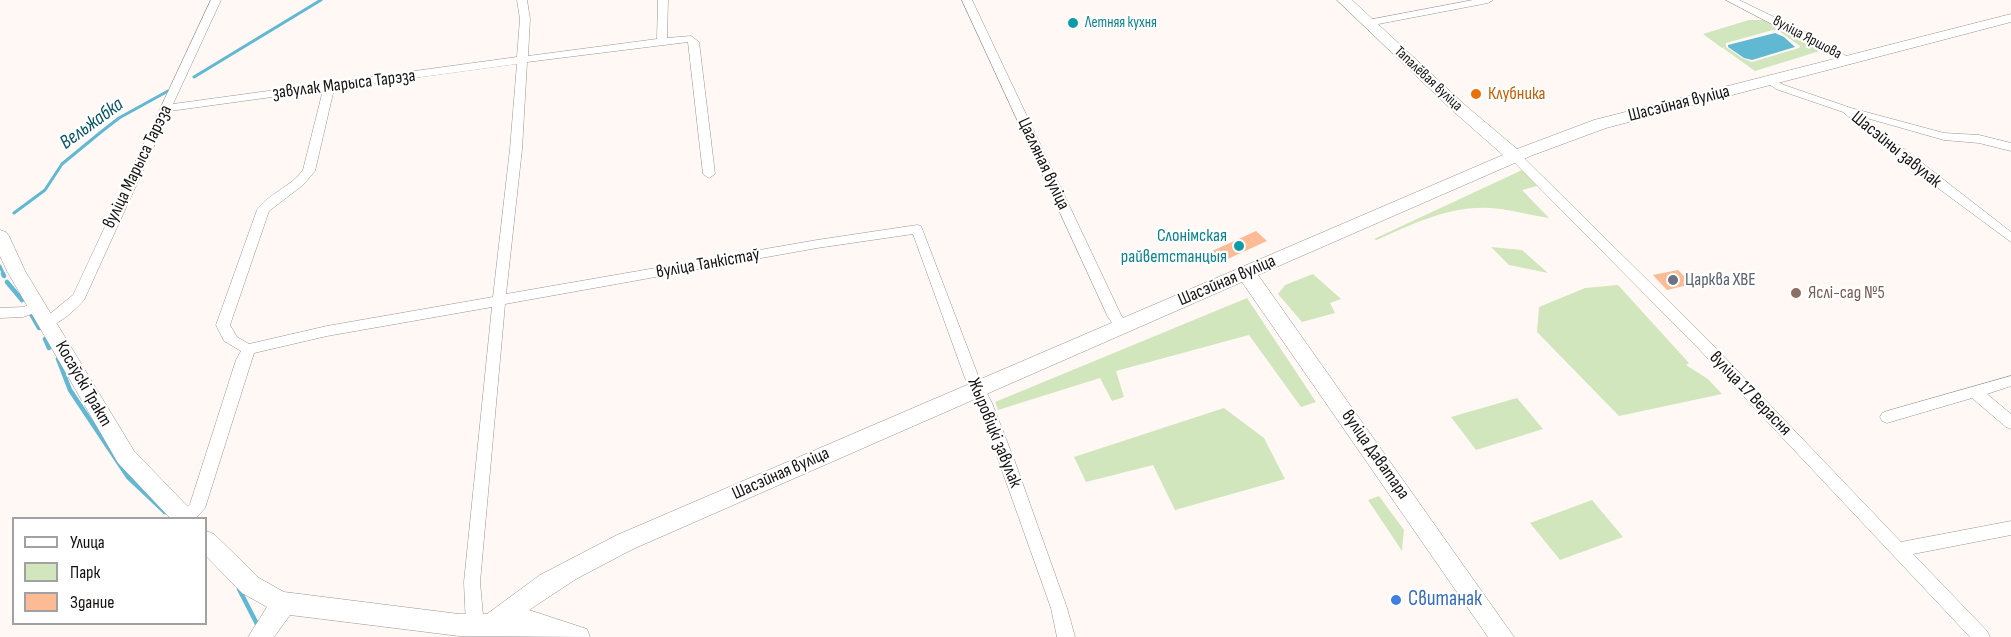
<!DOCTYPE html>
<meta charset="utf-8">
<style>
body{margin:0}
#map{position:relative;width:2011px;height:637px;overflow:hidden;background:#fff8f4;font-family:"Sofia Sans Condensed",sans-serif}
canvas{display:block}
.legend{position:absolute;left:12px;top:517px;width:195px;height:108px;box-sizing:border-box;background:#fff;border:2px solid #a2a1a1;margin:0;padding:8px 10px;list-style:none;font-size:18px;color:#161413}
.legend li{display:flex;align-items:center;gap:12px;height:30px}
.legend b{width:30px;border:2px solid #a2a1a1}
</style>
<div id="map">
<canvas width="2011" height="637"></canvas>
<ul class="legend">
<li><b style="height:8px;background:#fff"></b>Улица</li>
<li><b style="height:16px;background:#d1e6bc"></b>Парк</li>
<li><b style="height:16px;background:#fcbb94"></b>Здание</li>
</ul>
</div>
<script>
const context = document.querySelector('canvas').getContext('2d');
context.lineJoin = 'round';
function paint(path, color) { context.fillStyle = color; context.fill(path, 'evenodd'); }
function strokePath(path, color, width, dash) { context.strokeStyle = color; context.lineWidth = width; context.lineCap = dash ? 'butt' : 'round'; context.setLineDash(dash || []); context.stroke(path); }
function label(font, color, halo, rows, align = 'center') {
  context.font = font + ' "Sofia Sans Condensed",sans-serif'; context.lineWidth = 4.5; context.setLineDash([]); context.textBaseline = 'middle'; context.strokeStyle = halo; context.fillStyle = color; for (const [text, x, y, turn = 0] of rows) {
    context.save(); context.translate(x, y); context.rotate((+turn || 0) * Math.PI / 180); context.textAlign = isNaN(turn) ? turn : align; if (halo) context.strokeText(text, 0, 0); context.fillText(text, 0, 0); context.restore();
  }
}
const green = new Path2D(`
 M1749 20H1763L1823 50 1755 71 1723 48 1725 47 1722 48 1703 34ZM1773 30 1779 31 1800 46 1799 48 1752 62 1742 58 1726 47V43Z
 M1522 170 1537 186 1522 190 1549 218C1529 215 1508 209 1489 208 1448 206 1413 224 1377 240L1374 239Z
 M1491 247 1522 250 1548 273 1509 265Z
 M1313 274 1341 299 1330 303 1335 313 1302 322 1278 294 1285 285Z
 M1618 285 1689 363 1686 365 1708 379 1722 394 1619 416 1537 332 1539 307 1585 288Z
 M1247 298 1316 402 1301 407 1249 335 1116 371 1124 397 1112 401 1100 378 998 410 995 402Z
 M1517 398 1543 429 1476 450 1451 417Z
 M1224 408 1264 438 1285 479 1175 510 1153 465 1086 482 1074 457Z
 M1379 496 1404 530 1402 551 1368 500Z
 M1592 500 1623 537 1560 560 1530 523Z`);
const water = new Path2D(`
 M1775 33 1784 37 1795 47 1752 60 1744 58 1728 47V45Z`);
const streamFar1 = new Path2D(`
 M194 77 321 0
 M14 213 45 190 62 164 101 132 119 118 168 91
 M0 266 4 275`);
const stream = new Path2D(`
 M3 274 4 276
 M7 282 22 300
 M31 314 39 328
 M45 339 49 348
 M58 359 70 390 128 477 165 512
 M239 589 257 624`);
const building = new Path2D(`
 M1256 231 1267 241 1221 262 1210 252Z
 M1678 270 1692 284 1667 290 1653 275Z`);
const street = new Path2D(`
 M211 0H221L173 104 517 57 520 19 517 0H527L530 19 528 56 657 39 658 0H668L667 38 691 36 699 42 715 174 709 178 703 174 688 42 527 62 522 149 506 294 817 240 917 225 921 226 979 378 992 403 1015 462 1067 608 1075 637H1057L1051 608 999 462 978 403 965 378 913 234 817 248 505 304 480 582 484 626 481 632 475 634 469 632 466 626 464 582 492 307 327 336 254 353 205 508 196 518H178L180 513 190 504 236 360 241 351 224 341 216 325 257 210C269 193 291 187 303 170L323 90 170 111 84 300C74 311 61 323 47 327L40 322 73 295ZM517 64 510 149 493 297 327 326 249 344 237 337 230 325 269 211 303 185 315 171 334 89Z
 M962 0H972L1121 315 1129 326 1127 330H1117L1108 317Z
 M1473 0H1493L1488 3 1368 26 1363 23 1368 20Z
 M1726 0H1739L1809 34 1855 61 1850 64 1846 63Z
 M1770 78 1784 85 1851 108 1944 133 1979 135 2011 143V151L1979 143 1944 140 1863 117 2011 232V242L1900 160 1843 112 1776 89 1765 81Z
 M1515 152 1519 153 1708 340 1901 542 2011 521V535L1913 554 1987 631 1990 637H1970L1698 348 1511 159 1509 156 1511 153Z
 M38 302 45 307 43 310 23 317 0 318V308L23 307Z
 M2011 376V386L1987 394 2011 414V429L2006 427 1972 398 1887 423 1882 421 1880 417 1882 413 1887 411Z`);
const secondary = new Path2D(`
 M1337 0H1352L1465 105 1517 149 1594 120 2011 14V22L1606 128 1533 155 1258 275 1514 637H1488L1242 282 633 549 576 579 529 610 587 629 590 637 459 636 290 615 274 637H248L267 607 242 593 206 556V531L214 534 259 578 284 592 459 614H487L540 575 617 535 1503 155 1453 111Z
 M0 230 6 232 9 236 25 271 134 451 192 511 195 518H170L118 463 7 271 0 256Z`);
const markers = [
 [1073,23,6,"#0f9aa8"],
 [1476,94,6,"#e8710a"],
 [1239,246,6,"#0f9aa8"],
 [1673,280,6,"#6b7280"],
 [1796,293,6,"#8d6e63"],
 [1396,600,6,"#3f7fe0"]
];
const farCulturenames = [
 ["Летняя кухня",1085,23]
];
const farStreetnames = [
 ["вуліца Яршова",1807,38,28],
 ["Тапалёвая вуліца",1428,79,43]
];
const streetNames = [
 ["завулак Марыса Тарэза",344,85,-7],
 ["Шасэйная вуліца",1679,104,-14],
 ["Шасэйны завулак",1896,150,39],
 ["Цагляная вуліца",1043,164,65],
 ["вуліца Марыса Тарэза",138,167,-64],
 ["вуліца Танкістаў",708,264,-10],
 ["Шасэйная вуліца",1227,281,-23],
 ["Косаўскі Тракт",83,384,60],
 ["вуліца 17 Верасня",1750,394,46],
 ["Жыровіцкі завулак",994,433,68],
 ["вуліца Даватара",1375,455,55],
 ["Шасэйная вуліца",781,474,-24]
];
const foodNames = [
 ["Клубника",1488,94]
];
const cultureNames = [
 ["Слонімская",1227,236],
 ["райветстанцыя",1227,257]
];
const worshipNames = [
 ["Царква ХВЕ",1685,280]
];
const educationNames = [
 ["Яслі-сад №5",1808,293]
];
const waterNames = [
 ["Вельжабка",92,124,-36]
];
const nearShopnames = [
 ["Свитанак",1408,600]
];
paint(green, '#d1e6bc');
paint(water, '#61b8d2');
strokePath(streamFar1, '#61b8d2', 3);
strokePath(stream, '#61b8d2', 4.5);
paint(building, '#fcbb94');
strokePath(street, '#9a9490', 1);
strokePath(secondary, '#9a9490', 1);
paint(street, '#fff');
paint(secondary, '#fff');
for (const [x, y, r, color] of markers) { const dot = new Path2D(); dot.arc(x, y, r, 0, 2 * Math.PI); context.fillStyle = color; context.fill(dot); strokePath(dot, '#fff', 2); }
label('15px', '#0d838f', '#fff', farCulturenames, 'left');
label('15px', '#161413', '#fff', farStreetnames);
label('18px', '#161413', '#fff', streetNames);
label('18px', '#c56008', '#fff', foodNames, 'left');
label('18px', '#0d838f', '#fff', cultureNames, 'right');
label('18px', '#5b616d', '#fff', worshipNames, 'left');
label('18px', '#785e54', '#fff', educationNames, 'left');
label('italic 20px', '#075567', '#fff', waterNames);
label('21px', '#366cbe', '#fff', nearShopnames, 'left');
</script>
